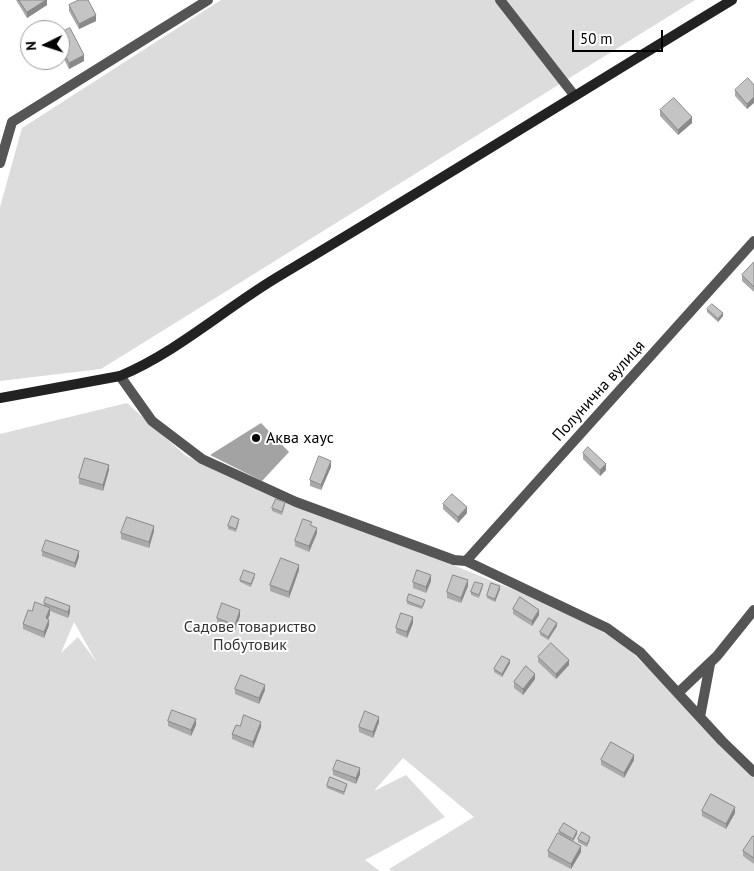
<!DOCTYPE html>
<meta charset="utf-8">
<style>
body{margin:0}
#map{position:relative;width:754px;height:871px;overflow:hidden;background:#fff;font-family:"PT Sans",sans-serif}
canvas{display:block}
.north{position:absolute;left:20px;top:20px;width:50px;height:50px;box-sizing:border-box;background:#fff;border:1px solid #999;border-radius:50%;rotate:266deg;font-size:14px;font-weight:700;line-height:20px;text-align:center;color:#000}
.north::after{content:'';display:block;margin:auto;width:18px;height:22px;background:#000;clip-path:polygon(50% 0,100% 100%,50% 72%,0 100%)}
.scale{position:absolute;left:572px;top:30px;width:91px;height:22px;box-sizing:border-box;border:2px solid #000;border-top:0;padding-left:6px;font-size:15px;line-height:18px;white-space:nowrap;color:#000;-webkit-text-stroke:4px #fff;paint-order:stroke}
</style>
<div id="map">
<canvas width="754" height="871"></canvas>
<div class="north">N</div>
<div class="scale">50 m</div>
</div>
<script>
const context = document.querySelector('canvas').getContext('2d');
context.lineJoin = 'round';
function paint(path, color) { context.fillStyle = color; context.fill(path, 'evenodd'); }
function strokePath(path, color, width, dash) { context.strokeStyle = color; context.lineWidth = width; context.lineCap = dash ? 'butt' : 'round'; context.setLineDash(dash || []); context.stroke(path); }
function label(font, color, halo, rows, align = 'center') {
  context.font = font + ' "PT Sans",sans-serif'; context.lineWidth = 4; context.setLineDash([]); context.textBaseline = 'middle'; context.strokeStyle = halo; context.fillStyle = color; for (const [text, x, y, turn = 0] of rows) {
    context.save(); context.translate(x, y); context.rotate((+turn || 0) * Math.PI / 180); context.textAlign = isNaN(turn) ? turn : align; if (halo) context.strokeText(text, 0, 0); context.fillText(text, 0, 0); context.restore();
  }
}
const green = new Path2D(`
 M221 0H695L101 369 0 381V207L22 128Z
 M127 403 186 456 561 609 623 643 715 737 754 774V871H392L389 869 474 817 403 758 374 791 406 775 445 817 365 860 380 871H0V434ZM74 622 97 663 78 637 61 653Z`);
const water = new Path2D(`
 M261 423 289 452 262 481 210 455Z`);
const minor = new Path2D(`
 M500 0 574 95
 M0 163 12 122 208 0
 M120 376 152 421 202 459 296 502 454 560 466 561 607 628 640 652 722 741 754 772
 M466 561 754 241
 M678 693 717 656 754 610
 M700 717 710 664`);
const secondary = new Path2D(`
 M0 398 120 376C177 352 223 310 276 278 429 187 580 92 732 0`);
const wall = new Path2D(`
 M16 0H47V5L27 18Z
 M69 5 96 21 79 29 69 11Z
 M60 33 84 61 69 69 60 51Z
 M754 85 747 109 735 96V90Z
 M660 110 692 123 678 135 660 116Z
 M754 262V292L742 281V275Z
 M707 309 723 316 718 322 707 312Z
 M583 453 606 470 600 476 583 459Z
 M331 467 321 490 310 486V480Z
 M109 470 103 491 79 484V478Z
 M443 504 467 513 458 523 443 509Z
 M285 505 282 515 272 511V508Z
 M239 522 236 532 228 529V526Z
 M312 526 317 533 309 552 295 546V541Z
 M154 531 149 548 121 539V533Z
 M42 551 79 557 75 568 42 556Z
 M299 570 289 598 270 591V585Z
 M255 577 251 587 240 582V580Z
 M431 581 426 593 413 588V582Z
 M468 586 461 603 447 598V592Z
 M483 587 479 598 471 595V592Z
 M500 589 495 602 487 598V596Z
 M407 601 425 602 422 609 407 604Z
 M44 603 70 612 68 618 50 611V614L48 619 49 625 44 638 23 629V624L32 611 44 605Z
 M513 609 539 615 532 626 513 614Z
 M240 616 235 630 217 623V618Z
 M413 623 407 638 396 633V628Z
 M557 626 548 640 540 635V632Z
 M538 657 569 665 556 679 538 662Z
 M510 663 502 677 494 672V669Z
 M535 679 523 695 514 688V682Z
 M235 689 265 690 259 704 235 694Z
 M168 721 196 725 191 736 168 726Z
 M379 722 373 738 359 732V727Z
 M240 726 261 727 253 748 232 739V734Z
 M601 760H634L624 778 601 765Z
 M333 770 360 774 356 784 333 775Z
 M327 786H347L344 795 327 788Z
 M702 811 735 813 726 829 702 816Z
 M559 831 577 834 573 841 581 852 571 869 548 857V851L559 834Z
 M754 837V864L743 856V851Z
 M578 839 590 840 587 847 578 842Z`);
const shadedWall = new Path2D(`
 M47 0V5L27 18V12Z
 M96 15V21L79 29V24Z
 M84 55V61L69 69V63Z
 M754 97V103L747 109V104Z
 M692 117V123L678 135V130Z
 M723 313V316L718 322V319Z
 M331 461V467L321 490V485Z
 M606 464V470L600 476V470Z
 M109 465V470L103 491V485Z
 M467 507V513L458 523V517Z
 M154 526V531L149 548V542Z
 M317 528V533L309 552V546Z
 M79 551V557L75 568V563Z
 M299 565V570L289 598V592Z
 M431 575V581L426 593V587Z
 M468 580V586L461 603V598Z
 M500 586V589L495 602V599Z
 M70 606V612L68 618V612Z
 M50 608V614L46 624V618Z
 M240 610V616L235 630V625Z
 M539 610V615L532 626V621Z
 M413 617V623L407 638V632Z
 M49 620V625L44 638V632Z
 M557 623V626L548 640V637Z
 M510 660V663L502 677V674Z
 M569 660V665L556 679V674Z
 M535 674V679L523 695V689Z
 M265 685V690L259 704V698Z
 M379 717V722L373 738V732Z
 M196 719V725L191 736V730Z
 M261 722V727L253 748V742Z
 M634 755V760L624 778V773Z
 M360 768V774L356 784V778Z
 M735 807V813L726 829V824Z
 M577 831V834L573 841V839Z
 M581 846V852L571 869V864Z`);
const building = new Path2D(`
 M19 0H46L27 12Z
 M79 0H88L96 15 79 24 69 5Z
 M70 28 84 55 69 63 60 46V33Z
 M748 78 754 85V97L747 104 735 90Z
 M674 98 692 117 678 130 660 110Z
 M754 262V287L742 275Z
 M712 304 723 313 718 319 707 309Z
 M588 447 606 464 600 470 583 453Z
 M319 456 331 461 321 485 310 480Z
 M85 458 109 465 103 485 79 478Z
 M452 494 467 507 458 517 443 504Z
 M276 499 285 502 282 512 272 508Z
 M232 516 239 519 236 529 228 526Z
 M127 517 154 526 149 542 121 533Z
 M303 519 312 522 310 525 317 528 309 546 295 541Z
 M46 540 79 551 75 563 42 551Z
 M281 558 299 565 289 592 270 585Z
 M244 570 255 574 251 584 240 580Z
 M417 570 431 575 426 587 413 582Z
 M453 575 468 580 461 598 447 592Z
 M475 582 483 584 479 595 471 592Z
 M491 583 500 586 495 599 487 596Z
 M409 594 425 600 422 607 407 601Z
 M46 597 70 606 68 612 44 603Z
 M520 597 539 610 532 621 513 609Z
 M35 602 50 608 46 618 49 620 44 632 23 624 28 610 32 611Z
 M222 603 240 610 235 625 217 618Z
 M401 613 413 617 407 632 396 628Z
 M549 618 557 623 548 637 540 632Z
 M551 643 569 660 556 674 538 657Z
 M502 656 510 660 502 674 494 669Z
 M526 666 535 674 523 689 514 682Z
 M241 675 265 685 259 698 235 689Z
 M172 710 196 719 191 730 168 721Z
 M365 711 379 717 373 732 359 727Z
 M244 715 261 722 253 742 232 734 236 725 240 726Z
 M611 742 634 755 624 773 601 760Z
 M337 760 360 768 356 778 333 770Z
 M330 777 347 784 344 792 327 786Z
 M711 794 735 807 726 824 702 811Z
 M564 823 577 831 573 839 559 831Z
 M582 832 590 837 587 844 578 839Z
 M558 833 581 846 571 864 548 851Z
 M753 836 754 837V858L743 851Z`);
const markers = [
 [256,438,5,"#000"]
];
const streetNames = [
 ["Полунична вулиця",599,391,-48]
];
const poiNames = [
 ["Аква хаус",266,438]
];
const parkNames = [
 ["Садове товариство",250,627],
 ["Побутовик",250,645]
];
paint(green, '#dcdcdc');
paint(water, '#a3a3a3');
strokePath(minor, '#555', 10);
strokePath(secondary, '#222', 10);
paint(wall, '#a9a9a9');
paint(shadedWall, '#898989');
paint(building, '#c4c4c4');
strokePath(building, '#898989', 1);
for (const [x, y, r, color] of markers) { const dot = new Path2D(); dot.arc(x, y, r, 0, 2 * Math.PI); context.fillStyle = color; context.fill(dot); strokePath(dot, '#fff', 2); }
label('16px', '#000', '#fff', streetNames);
label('16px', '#000', '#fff', poiNames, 'left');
label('16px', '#333', '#fff', parkNames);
</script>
